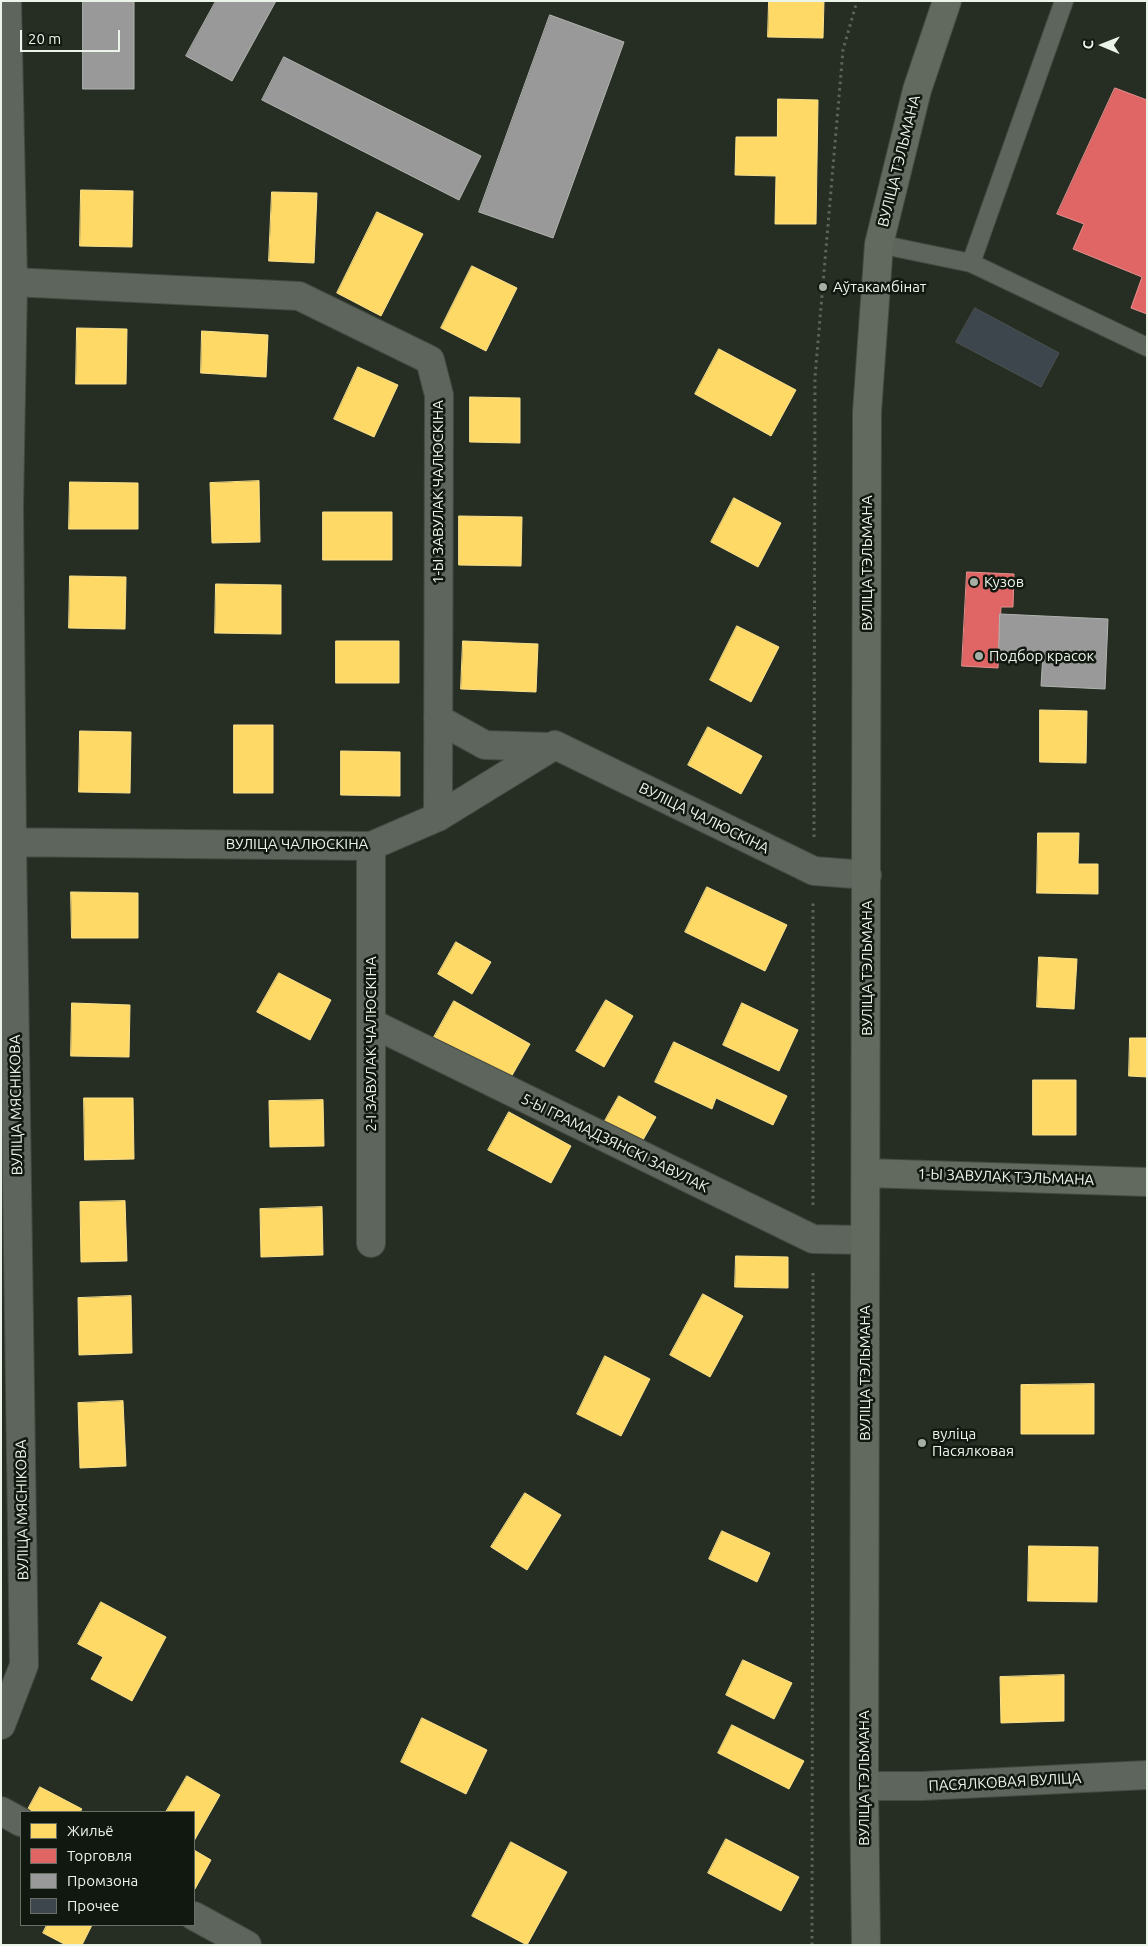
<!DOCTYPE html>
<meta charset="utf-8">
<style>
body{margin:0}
#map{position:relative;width:1148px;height:1946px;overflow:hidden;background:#262e24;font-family:Ubuntu,sans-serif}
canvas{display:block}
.frame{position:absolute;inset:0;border:2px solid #ebf4e8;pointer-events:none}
.legend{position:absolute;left:20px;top:1811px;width:175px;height:115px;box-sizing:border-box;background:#111810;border:1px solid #687066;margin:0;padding:6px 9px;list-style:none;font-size:15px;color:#ebf4e8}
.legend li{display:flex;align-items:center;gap:10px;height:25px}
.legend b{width:25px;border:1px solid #687066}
.north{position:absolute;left:1078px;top:20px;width:50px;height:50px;-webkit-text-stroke:4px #111810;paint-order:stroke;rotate:271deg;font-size:14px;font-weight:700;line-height:20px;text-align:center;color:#ebf4e8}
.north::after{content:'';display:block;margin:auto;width:18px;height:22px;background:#ebf4e8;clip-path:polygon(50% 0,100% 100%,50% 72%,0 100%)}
.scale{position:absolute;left:20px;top:30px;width:100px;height:22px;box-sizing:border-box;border:2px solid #ebf4e8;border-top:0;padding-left:6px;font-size:15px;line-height:18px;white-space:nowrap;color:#ebf4e8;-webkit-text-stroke:4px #111810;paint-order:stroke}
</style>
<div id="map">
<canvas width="1148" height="1946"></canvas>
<div class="frame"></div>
<ul class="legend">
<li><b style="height:14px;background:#ffd966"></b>Жильё</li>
<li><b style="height:14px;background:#e06666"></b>Торговля</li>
<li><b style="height:14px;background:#999"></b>Промзона</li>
<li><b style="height:14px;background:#3d454d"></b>Прочее</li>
</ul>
<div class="north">С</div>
<div class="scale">20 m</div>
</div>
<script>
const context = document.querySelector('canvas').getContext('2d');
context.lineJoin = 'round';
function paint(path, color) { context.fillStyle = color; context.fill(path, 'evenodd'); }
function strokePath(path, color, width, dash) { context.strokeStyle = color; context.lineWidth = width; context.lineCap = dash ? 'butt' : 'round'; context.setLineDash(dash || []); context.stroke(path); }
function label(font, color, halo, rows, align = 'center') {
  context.font = font + ' Ubuntu,sans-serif'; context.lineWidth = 5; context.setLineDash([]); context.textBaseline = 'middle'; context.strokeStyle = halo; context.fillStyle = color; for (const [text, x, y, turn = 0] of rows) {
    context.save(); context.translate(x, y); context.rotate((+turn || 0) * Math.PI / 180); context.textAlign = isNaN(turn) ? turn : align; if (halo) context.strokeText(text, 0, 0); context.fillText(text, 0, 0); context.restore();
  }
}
const homes = new Path2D(`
 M769 1H824L823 38 768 37Z
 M778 99 818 100 816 224H775L776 176 735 175 736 137H777Z
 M81 190 133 191 132 247 80 246Z
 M272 192 317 193 314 263 269 261Z
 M377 212 423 234 381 316 337 293Z
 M472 266 517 288 486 351 441 328Z
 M77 328 127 329 126 384H76Z
 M202 331 268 335 266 377 201 373Z
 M719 349 796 390 771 436 695 394Z
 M358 367 398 385 374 437 334 419Z
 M470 397 520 398V443L470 442Z
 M259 481 260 542 212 543 210 483Z
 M70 482 138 483V529H69Z
 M734 498 781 523 758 567 711 542Z
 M323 512H392V560H323Z
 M459 516 522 517 521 566 459 565Z
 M70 576 126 577 125 629 69 628Z
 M216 584 281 585V634L215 633Z
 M737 626 779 647 751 702 710 680Z
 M336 641H399V683H336Z
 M463 641 538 644 536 692 461 689Z
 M1040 710 1087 711 1086 763 1040 762Z
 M234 725H273V793H234Z
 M708 727 762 756 741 794 688 765Z
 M80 731 131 732 130 793 79 792Z
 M341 751 400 752V796L341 795Z
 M1038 833H1079L1078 864H1098V894L1037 893Z
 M707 887 787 925 765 971 685 932Z
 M71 892 138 893V938H72Z
 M456 942 491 962 472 994 438 974Z
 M1039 957 1077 959 1074 1009 1037 1007Z
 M279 973 331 1000 310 1040 257 1012Z
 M606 1000 633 1016 604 1067 576 1051Z
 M454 1001 530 1044 510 1079 434 1037Z
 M72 1003 130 1005 129 1057 71 1056Z
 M742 1003 798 1030 779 1071 723 1045Z
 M1130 1038H1147V1077L1129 1076Z
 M674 1042 787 1096 773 1125 716 1098 712 1109 655 1082Z
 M1033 1080H1076V1135H1033Z
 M619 1096 656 1117 639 1147 602 1126Z
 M84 1098H133L134 1159 85 1160Z
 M323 1100 324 1146 270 1147 269 1101Z
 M509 1112 571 1146 551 1183 488 1150Z
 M125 1201 127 1261 81 1262 80 1202Z
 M322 1207 323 1255 261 1257 260 1209Z
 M736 1256 788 1257V1288L735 1287Z
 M703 1294 743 1316 710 1377 670 1355Z
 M131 1296 132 1353 79 1355 78 1298Z
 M605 1356 650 1379 621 1436 577 1414Z
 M1094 1384V1434H1021V1385Z
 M123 1401 126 1466 80 1468 78 1403Z
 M525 1493 561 1515 527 1570 491 1547Z
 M722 1531 770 1553 757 1582 709 1559Z
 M1029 1546 1098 1547 1097 1602 1028 1601Z
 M101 1602 166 1637 132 1701 91 1679 103 1657 78 1644Z
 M743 1660 792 1683 774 1719 726 1695Z
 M1064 1675V1721L1001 1723 1000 1677Z
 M422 1718 487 1750 466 1794 401 1762Z
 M732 1725 804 1761 789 1789 718 1753Z
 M187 1776 220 1795 194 1841V1812H166Z
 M40 1787 82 1809 80 1812 27 1811Z
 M726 1839 799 1877 781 1911 708 1873Z
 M511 1842 567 1872 527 1945 472 1916Z
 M194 1850 211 1860 195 1889H194Z
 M47 1925H92L82 1945H66L43 1933Z`);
const shops = new Path2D(`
 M1115 88 1147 100V314L1131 308 1142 277 1073 249 1084 224 1057 214Z
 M967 572 1014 574 1013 607H1001L998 668 962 666Z`);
const industry = new Path2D(`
 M83 1H134V89H83Z
 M216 1H276L232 81 186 56Z
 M550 15 624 42 553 238 479 212Z
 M284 57 481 156 459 200 262 100Z
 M1000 614 1108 619 1105 689 1041 686 1043 653 999 652Z`);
const building = new Path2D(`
 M975 308 1059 353 1041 387 956 342Z`);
const path = new Path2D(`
 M814 837 815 377 843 50 857 1
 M813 1205V901
 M812 1945 813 1269`);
const service = new Path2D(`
 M1064 1 971 263 1147 347
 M879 244 971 263`);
const minor = new Path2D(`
 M13 282 299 296 430 360 439 395 438 817
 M438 719 485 745 550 747
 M1 842 371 846 438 817 555 745 814 871 867 875
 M371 1023 813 1239 865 1240
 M371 1243V846
 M1 1725 24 1665 12 842 9 506 13 282 7 1
 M864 1786H922L1147 1775
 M1 1811 21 1822
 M194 1916 247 1945`);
const secondary = new Path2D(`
 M866 1173 1147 1182
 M866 1945 864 1786 867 412 879 244 917 90 947 1`);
const markers = [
 [823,287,5,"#a6afa3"],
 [974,582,5,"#a6afa3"],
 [979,656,5,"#a6afa3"],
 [922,1443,5,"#a6afa3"]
];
const streetNames = [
 ["ВУЛІЦА ТЭЛЬМАНА",899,161,-76],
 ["1-Ы ЗАВУЛАК ЧАЛЮСКІНА",438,492,-90],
 ["ВУЛІЦА ТЭЛЬМАНА",867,563,-90],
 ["ВУЛІЦА ЧАЛЮСКІНА",704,818,26],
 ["ВУЛІЦА ЧАЛЮСКІНА",297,844],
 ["ВУЛІЦА ТЭЛЬМАНА",867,968,-90],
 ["2-І ЗАВУЛАК ЧАЛЮСКІНА",371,1044,-90],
 ["ВУЛІЦА МЯСНІКОВА",16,1105,-91],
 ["5-Ы ГРАМАДЗЯНСКІ ЗАВУЛАК",615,1143,26],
 ["1-Ы ЗАВУЛАК ТЭЛЬМАНА",1006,1177,2],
 ["ВУЛІЦА ТЭЛЬМАНА",865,1373,-90],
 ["ВУЛІЦА МЯСНІКОВА",22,1510,-91],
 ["ВУЛІЦА ТЭЛЬМАНА",864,1778,-90],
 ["ПАСЯЛКОВАЯ ВУЛІЦА",1005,1782,-3]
];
const poiNames = [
 ["Аўтакамбінат",833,287],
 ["Кузов",984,582],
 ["Подбор красок",989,656],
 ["вуліца",932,1434],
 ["Пасялковая",932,1451]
];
paint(homes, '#ffd966');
strokePath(homes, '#f9e18d', 1);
paint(shops, '#e06666');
strokePath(shops, '#e3918d', 1);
paint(industry, '#999');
strokePath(industry, '#b2b4b1', 1);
paint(building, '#3d454d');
strokePath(building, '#4c5251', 1);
strokePath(service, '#444a42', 20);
strokePath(minor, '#444a42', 30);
strokePath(secondary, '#444a42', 30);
strokePath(path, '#5d645b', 3, [2.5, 4]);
strokePath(service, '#5e655d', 18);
strokePath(minor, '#5e655d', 28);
strokePath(secondary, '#626a60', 28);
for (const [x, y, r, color] of markers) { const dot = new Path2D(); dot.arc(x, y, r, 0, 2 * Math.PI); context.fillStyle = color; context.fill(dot); strokePath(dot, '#111810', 2); }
label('15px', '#ebf4e8', '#111810', streetNames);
label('15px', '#ebf4e8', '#111810', poiNames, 'left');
</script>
